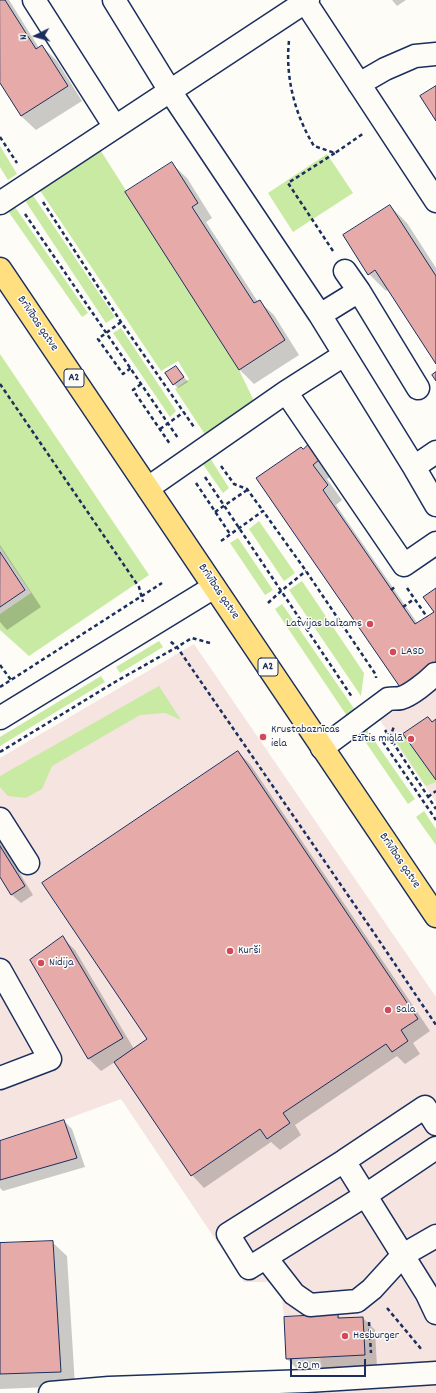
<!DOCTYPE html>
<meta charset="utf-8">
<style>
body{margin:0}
#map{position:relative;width:436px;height:1393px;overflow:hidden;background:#fdfcf7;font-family:Dekko,sans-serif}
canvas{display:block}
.north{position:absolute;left:16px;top:16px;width:40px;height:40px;-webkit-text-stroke:3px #fdfcf7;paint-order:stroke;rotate:265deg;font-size:11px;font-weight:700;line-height:16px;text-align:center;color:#1b2f5e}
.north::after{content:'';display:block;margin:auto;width:14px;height:18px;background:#1b2f5e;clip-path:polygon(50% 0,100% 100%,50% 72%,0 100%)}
.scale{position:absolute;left:290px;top:1359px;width:76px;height:18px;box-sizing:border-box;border:2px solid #1b2f5e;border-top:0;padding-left:5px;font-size:12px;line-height:14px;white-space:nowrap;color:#1b2f5e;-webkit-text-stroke:3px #fdfcf7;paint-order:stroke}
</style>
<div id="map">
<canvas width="436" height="1393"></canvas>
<div class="north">N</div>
<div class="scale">20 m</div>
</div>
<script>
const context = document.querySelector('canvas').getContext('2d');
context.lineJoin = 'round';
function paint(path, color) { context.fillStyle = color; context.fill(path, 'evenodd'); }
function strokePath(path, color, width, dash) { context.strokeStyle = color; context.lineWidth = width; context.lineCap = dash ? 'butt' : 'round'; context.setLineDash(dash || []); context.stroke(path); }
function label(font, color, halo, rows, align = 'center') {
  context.font = font + ' Dekko,sans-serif'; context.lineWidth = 3; context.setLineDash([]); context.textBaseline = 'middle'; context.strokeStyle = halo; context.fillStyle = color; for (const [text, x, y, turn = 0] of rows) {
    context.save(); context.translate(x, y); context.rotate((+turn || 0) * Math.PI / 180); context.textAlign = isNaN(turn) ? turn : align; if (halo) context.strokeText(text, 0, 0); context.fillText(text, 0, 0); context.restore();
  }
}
const built = new Path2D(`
 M194 644 436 997V1393H328L320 1357 286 1359 284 1317 280 1282H244L121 1099 64 1120 77 1158 0 1180V758Z
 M436 684V802L380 720Z`);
const green = new Path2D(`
 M0 146 17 174 8 180 0 167Z
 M99 148 127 192 126 193 239 370 255 403 206 436 175 389 189 379 178 361 161 371 37 186Z
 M327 154 353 193 293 232 268 193Z
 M32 194 115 317 106 323 24 199Z
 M15 207 88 313 82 317 8 211Z
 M121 328 176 411 170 417 113 333Z
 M0 354 149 575 29 656 0 630V614L31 593 0 547Z
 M210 458 229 488 223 493 202 463Z
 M259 521 295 573 284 581 249 529Z
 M238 538 273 590 265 595 230 543Z
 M302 581 364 673 361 696 289 590Z
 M282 604 355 710 347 716 275 609Z
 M159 641 163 647 120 673 116 667Z
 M101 676 105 682 0 746V737Z
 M159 686 181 720 165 713 140 715 52 766 42 789 26 798 8 796 0 787V776Z
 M367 730 415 799 408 804 360 734Z
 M403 734 436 780V782L426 786 395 740Z
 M424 811 436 829V845L416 817Z`);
const shadow = new Path2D(`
 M0 0H9L39 48 42 46 57 61 82 101 36 130 21 116 0 82Z
 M392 0H406L397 6Z
 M172 164 187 178 212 218 206 222 258 302 259 301 274 315 299 355 254 384 239 369Z
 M390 206 407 223 436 268V362L389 289 386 291 369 274Z
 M176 367 188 382 178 388 174 384Z
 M308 447 322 461 333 475 327 479 342 500 336 505 418 624 435 613 436 589V690L417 704 402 689 303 450Z
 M0 545 41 607 7 630 0 622Z
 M238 752 250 764 430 1031 413 1043 420 1054 405 1064 397 1056 295 1125 301 1135 280 1150 271 1142 204 1188 192 1175 115 1062 101 1071 89 1059 32 961 63 938 75 950 134 1049 148 1040Z
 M0 841 33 895 21 903 12 895 0 875Z
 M64 1121 72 1129 85 1167 3 1191 0 1188V1142Z
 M52 1242 67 1256 75 1386 0 1389V1244Z
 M338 1315 341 1319 363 1318 375 1330 377 1367 299 1371 287 1359Z`);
const building = new Path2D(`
 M0 0H5L36 49 42 45 68 86 21 116 0 83Z
 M436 86V121L420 96Z
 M172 162 198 203 192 207 254 303 260 300 285 340 239 370 125 192Z
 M390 205 436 276V364L375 270 368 275 343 235Z
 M176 366 184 377 173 385 165 373Z
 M436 372V381L432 375Z
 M308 445 319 460 313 465 328 485 323 490 415 624 434 612 423 597 436 588V666L402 690 256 478 301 447 303 449Z
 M0 552 25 590 0 607Z
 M428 717 432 722 436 719V780L403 734Z
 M238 751 418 1019 401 1030 408 1041 392 1052 386 1044 283 1113 290 1123 267 1139 260 1129 191 1176 114 1062 147 1039 42 883Z
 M0 846 25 886 11 895 0 877Z
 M63 936 123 1038 88 1059 30 960Z
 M64 1120 77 1158 0 1180V1141Z
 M53 1241 61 1372 0 1374V1243Z
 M338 1314V1318L363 1317 365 1355 286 1359 284 1317Z`);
const path = new Path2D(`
 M289 41C285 77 295 115 314 146L335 153 364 133
 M0 137 17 163
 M43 202 121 322 194 427
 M25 214 178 438
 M333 251 288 183 335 153
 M121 322 98 339 123 374 131 368
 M0 384 139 587 143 602
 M141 384 133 390 170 444
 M160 429 184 412
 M221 466 234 484 247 489 263 511
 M205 477 352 697
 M196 483 230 534
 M215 512 247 490
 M221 541 263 511 306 571 376 675V678
 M407 588 427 617
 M391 590 396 586
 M268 603 281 591 306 571
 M403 607 414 599
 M210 643 192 638 177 647 374 933 436 1025
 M0 665 11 680
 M0 687 162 583
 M385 730 436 809
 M379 736 436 820
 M390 738 394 726
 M0 752 115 682 177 647 170 641
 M428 797 436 791
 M387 1308 422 1350
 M369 1322 371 1353`);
const minor = new Path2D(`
 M34 0 115 127
 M114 0 170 91 320 315 414 467 436 452
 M304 0 436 201
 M359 84 385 69 415 56 436 54
 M0 203 308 0
 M359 291 418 388
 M320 315 359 291 345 271
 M286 392 404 565 436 543
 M414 467 436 505
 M148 488 286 392 344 355
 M0 718 214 587
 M322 748 388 699C392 698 397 699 401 698 411 695 427 682 435 674
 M0 819 28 863
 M0 970 50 1059 0 1078
 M436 1124 425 1107 344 1161 228 1234 249 1268 366 1195 436 1148
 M344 1161 427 1294 436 1313
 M266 1258 294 1294 310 1305 357 1301 372 1289 403 1255 436 1236
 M50 1393 109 1388 307 1381 436 1373`);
const highway = new Path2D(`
 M0 269 436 916`);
const markers = [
 [370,624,4,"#d1495b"],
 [393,652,4,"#d1495b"],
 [263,737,4,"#d1495b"],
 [411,739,4,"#d1495b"],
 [230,951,4,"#d1495b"],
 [41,963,4,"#d1495b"],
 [388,1010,4,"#d1495b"],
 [345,1336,4,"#d1495b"]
];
const shields = [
 [74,378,20],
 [268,667,20]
];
const shieldNames = [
 ["A2",74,378],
 ["A2",268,667]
];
const streetNames = [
 ["Brīvības gatve",37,324,56],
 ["Brīvības gatve",218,592,56],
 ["Brīvības gatve",399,861,56]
];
const poiNames = [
 ["Latvijas balzams",362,624,"right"],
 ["LASD",401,652],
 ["Krustabaznīcas",271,730],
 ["iela",271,744],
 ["Ezītis miglā",403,739,"right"],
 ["Kurši",238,951],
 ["Nidija",49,963],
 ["Sala",396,1010],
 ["Hesburger",353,1336]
];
paint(built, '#f6e4e0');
paint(green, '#c9eaa2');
paint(shadow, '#0003');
paint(building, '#e6aba9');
strokePath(building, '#1b2f5e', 1);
strokePath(minor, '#1b2f5e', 25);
strokePath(highway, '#1b2f5e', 25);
strokePath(path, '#1b2f5e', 2.5, [4, 3]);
strokePath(minor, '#fdfcf7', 22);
strokePath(highway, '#ffdf80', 22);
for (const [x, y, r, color] of markers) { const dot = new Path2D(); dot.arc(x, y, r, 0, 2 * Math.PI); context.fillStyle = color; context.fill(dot); strokePath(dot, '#fdfcf7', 1.5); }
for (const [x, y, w] of shields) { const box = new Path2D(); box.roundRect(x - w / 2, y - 9, w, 18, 3); context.fillStyle = '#fdfcf7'; context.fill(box); strokePath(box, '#1b2f5e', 1); }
label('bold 11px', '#1b2f5e', null, shieldNames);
label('12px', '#1b2f5e', '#fdfcf7', streetNames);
label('12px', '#1b2f5e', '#fdfcf7', poiNames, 'left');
</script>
